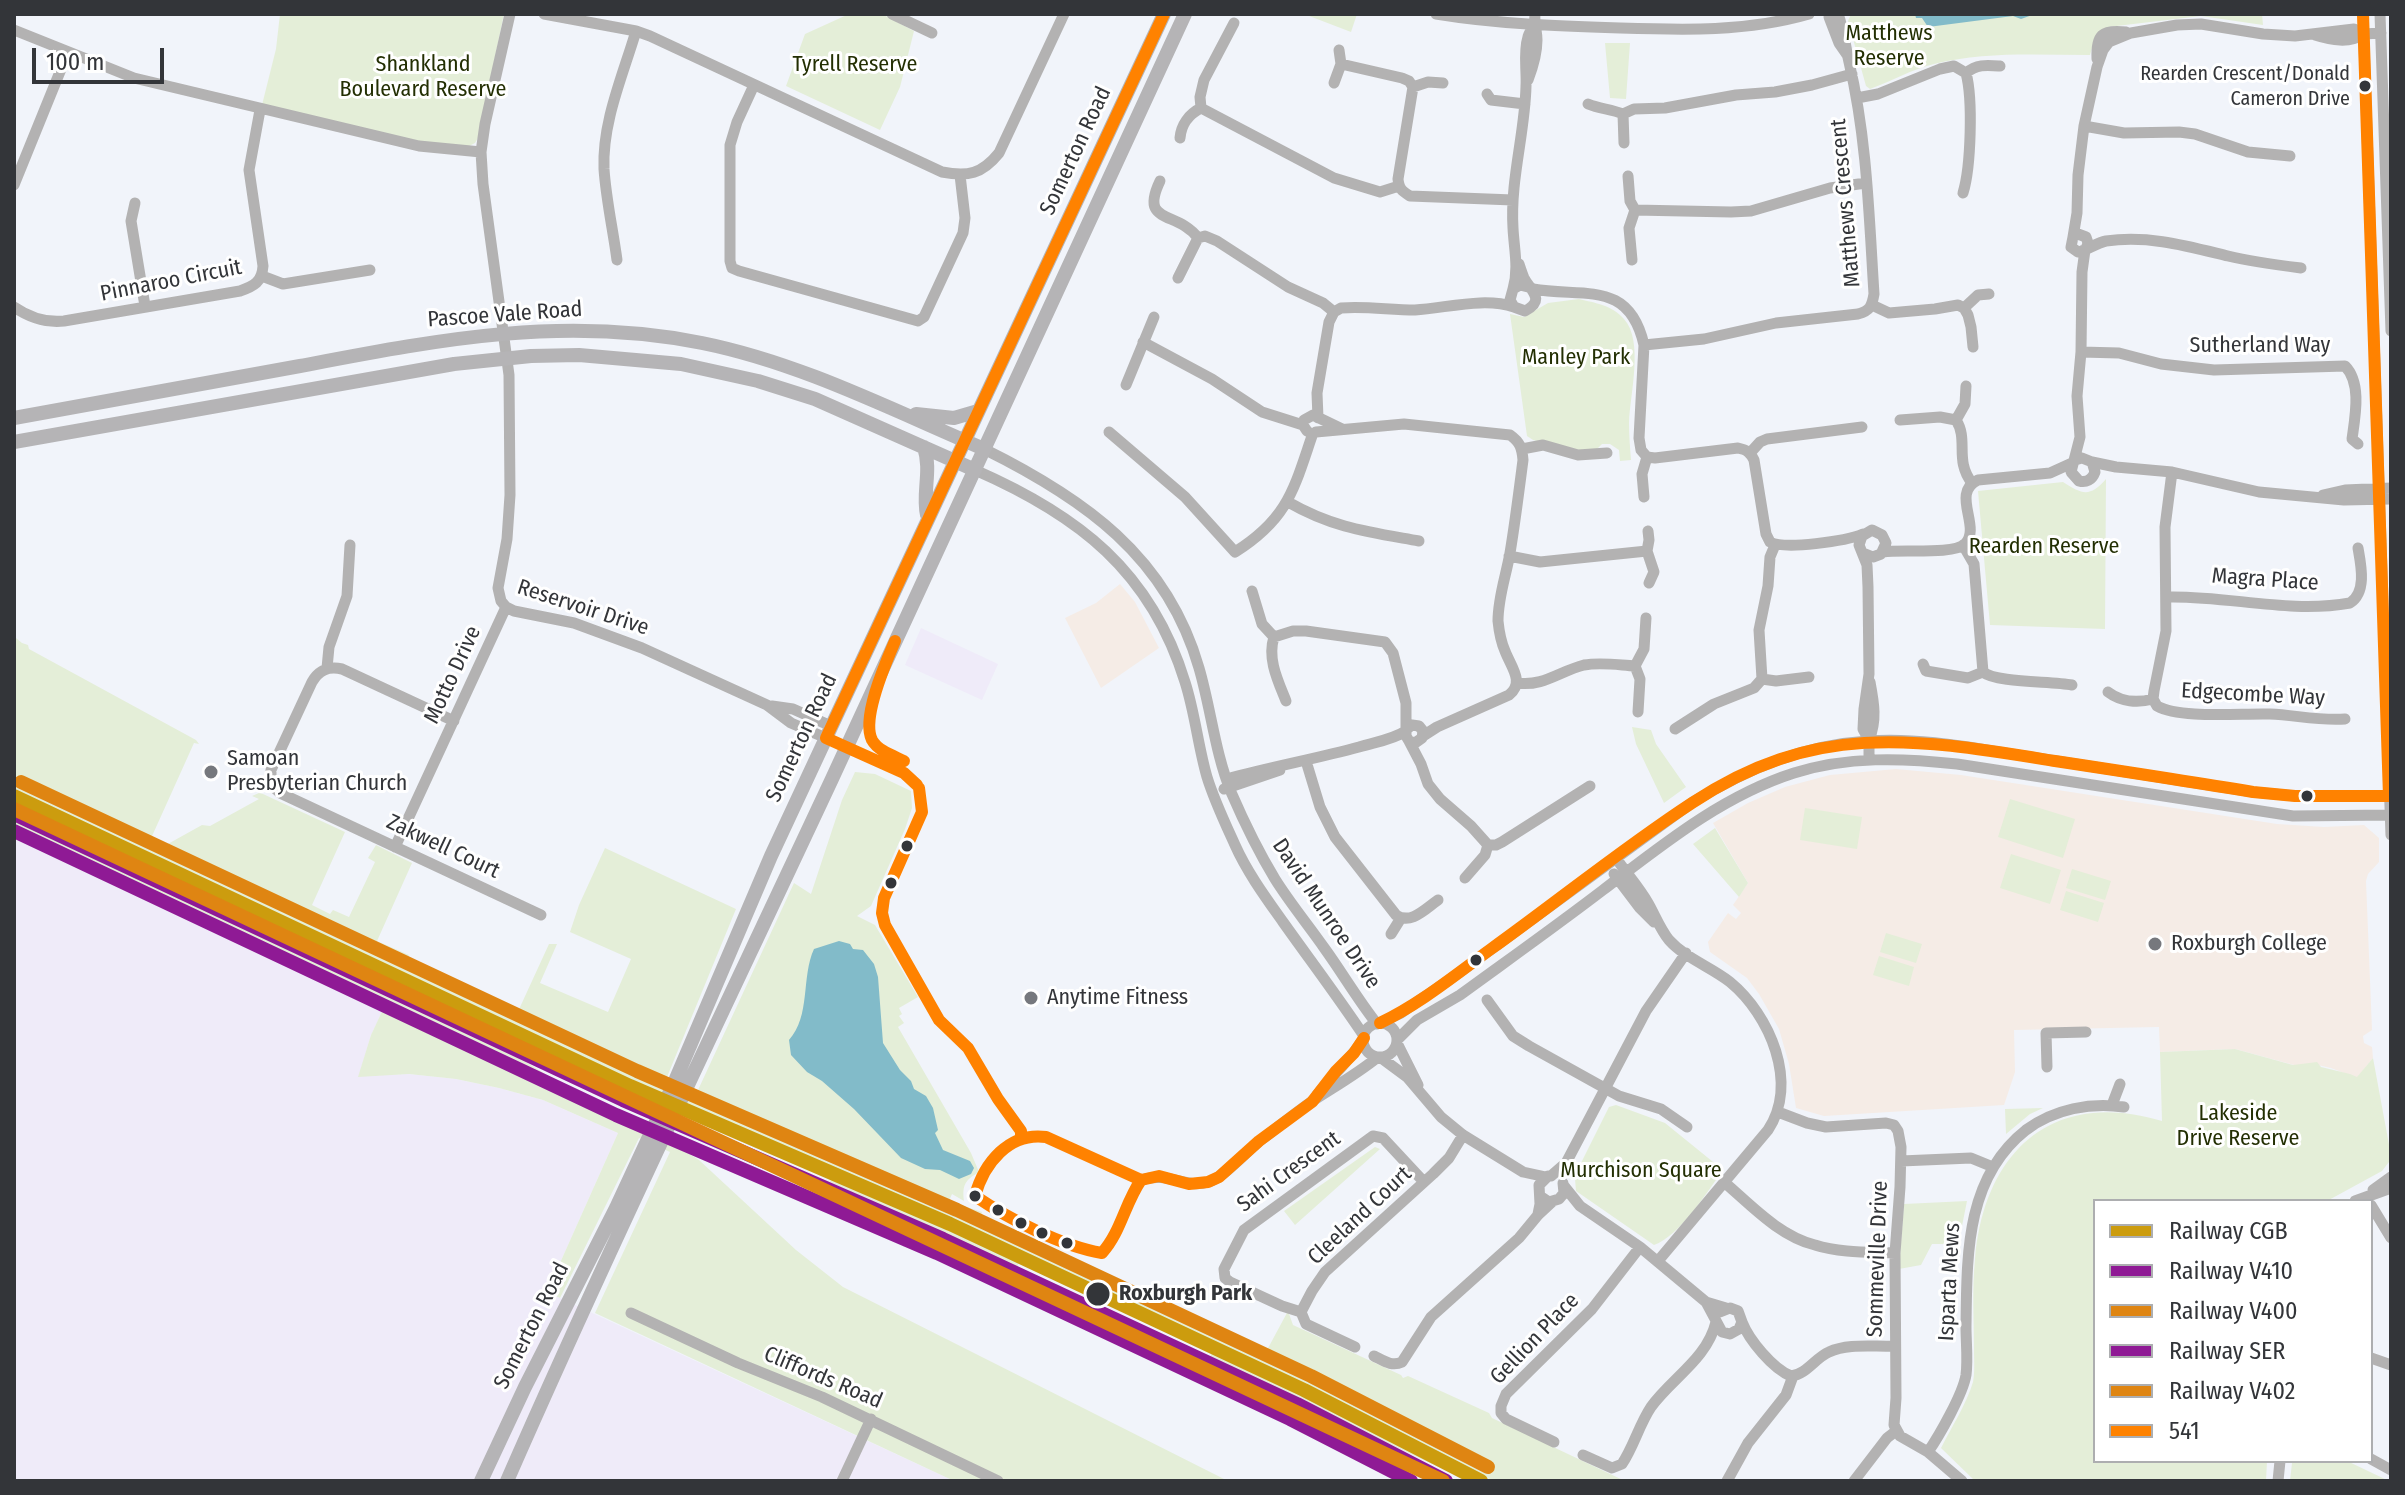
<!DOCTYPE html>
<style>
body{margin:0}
#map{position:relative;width:2405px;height:1495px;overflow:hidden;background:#f1f4fa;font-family:"Fira Sans Condensed",sans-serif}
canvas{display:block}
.frame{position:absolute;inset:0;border:16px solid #333539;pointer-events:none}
.legend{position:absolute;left:2093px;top:1199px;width:280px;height:264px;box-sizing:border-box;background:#fff;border:2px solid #adaeb0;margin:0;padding:10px 14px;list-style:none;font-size:24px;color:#333539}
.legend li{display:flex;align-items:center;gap:16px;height:40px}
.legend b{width:40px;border:2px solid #adaeb0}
.scale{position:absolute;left:32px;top:48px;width:132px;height:36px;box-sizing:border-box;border:4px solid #333539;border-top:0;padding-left:10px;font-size:24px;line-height:28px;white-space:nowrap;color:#333539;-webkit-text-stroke:6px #fff;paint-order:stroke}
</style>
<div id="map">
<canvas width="2405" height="1495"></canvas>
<div class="frame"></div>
<ul class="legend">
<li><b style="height:10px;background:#cc9c0e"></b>Railway CGB</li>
<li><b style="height:10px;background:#8f1a95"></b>Railway V410</li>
<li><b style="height:10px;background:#df8512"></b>Railway V400</li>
<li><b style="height:10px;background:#8f1a95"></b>Railway SER</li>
<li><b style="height:10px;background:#df8512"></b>Railway V402</li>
<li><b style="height:10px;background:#ff8200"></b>541</li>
</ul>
<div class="scale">100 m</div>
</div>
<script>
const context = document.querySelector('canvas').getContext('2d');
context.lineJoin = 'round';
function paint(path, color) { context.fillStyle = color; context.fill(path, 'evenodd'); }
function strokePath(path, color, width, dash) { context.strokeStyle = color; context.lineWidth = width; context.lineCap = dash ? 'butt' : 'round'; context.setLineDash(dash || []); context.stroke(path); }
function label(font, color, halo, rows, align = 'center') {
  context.font = font + ' "Fira Sans Condensed",sans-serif'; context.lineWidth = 6; context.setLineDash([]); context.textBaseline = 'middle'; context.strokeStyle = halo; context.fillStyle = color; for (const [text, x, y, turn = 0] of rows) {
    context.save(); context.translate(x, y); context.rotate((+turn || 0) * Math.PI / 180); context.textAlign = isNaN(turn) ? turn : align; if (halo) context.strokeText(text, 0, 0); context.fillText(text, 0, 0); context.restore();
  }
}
const industrial = new Path2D(`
 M921 628 998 664 982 700 905 665Z
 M14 826 69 854 386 1004 371 1035 359 1076 409 1074 456 1079 499 1088 543 1100 618 1133 547 1292 954 1481H14Z`);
const education = new Path2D(`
 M1120 584 1135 602 1159 648 1101 688 1065 618 1096 603Z
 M1896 769 1961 775 2277 824 2324 827 2364 825 2379 838V862L2368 874 2366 881 2372 1030 2363 1036 2364 1043 2372 1047 2373 1058 2357 1078 2331 1068 2318 1065H2294L2235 1049 2160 1052 2159 1027 2014 1030 2015 1072 2004 1105 1824 1116 1796 1108 1789 1064 1779 1029 1759 994 1747 978 1710 952 1708 942 1728 913 1736 919 1741 913 1733 905 1748 883 1713 823 1748 803 1785 787 1830 775Z`);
const green = new Path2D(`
 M280 14H504L478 138 475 143 469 146 419 142 262 105 276 49Z
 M849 14H882L914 31 900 87 880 130 786 86 805 34Z
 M1304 14H1357L1351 32Z
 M1851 14H2262L2263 25 2201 16 2108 27 2095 38 2090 55C2038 55 1985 51 1934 64 1912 69 1892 81 1870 89L1866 86 1848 21Z
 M1605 43H1630L1626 99 1610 98Z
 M1579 299C1595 303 1612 305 1624 319 1644 341 1630 394 1629 423 1629 435 1630 448 1631 460L1620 461 1619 450 1610 444H1602L1595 451H1577L1533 440 1527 436 1510 314 1524 317 1548 303Z
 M2106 479 2105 629 1990 625 1978 491 2063 482C2083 495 2090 497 2106 479Z
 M16 638 22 643 28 645 29 649 196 740 199 744 194 743 148 845 157 850 202 825 210 826 259 799 252 796 259 793 263 794 345 832 312 905 330 914 333 910 349 917 375 862 368 858 376 845 412 863 377 941 409 955 406 965 515 1018 549 944H557L540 983 608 1012 631 959 570 932 579 905 605 848 736 909 667 1077 698 1090 794 883 811 894 842 800 855 772 875 774 911 791 912 808 905 829 871 906 857 916 875 925 918 997 899 1008 902 1014 899 1016 904 1023 898 1027 971 1153 979 1172C965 1180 962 1185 964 1201L952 1194 949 1201 982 1212 981 1216 999 1224 1015 1238 1113 1283 1115 1279 1267 1350 1288 1311 1293 1325 1401 1375 1403 1378 1408 1376 1489 1413 1492 1418 1625 1481H1493L1340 1401 906 1199 588 1063 14 792Z
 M1632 727 1651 730 1656 744 1686 787 1664 803 1636 744Z
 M2010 799 2075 819 2063 858 1998 837Z
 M1805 808 1862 817 1857 849 1800 840Z
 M14 813 398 995 488 1039 557 1081 625 1114 699 1160 796 1250 843 1287 1228 1481H954L595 1313 670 1152 639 1138 560 1298 547 1292 618 1133 543 1100 499 1088 456 1079 409 1074 358 1077 371 1035 386 1003 69 854 14 825Z
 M1715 828 1748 883 1739 897 1693 844Z
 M2011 854 2061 870 2050 904 2000 888Z
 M2072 869 2111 881 2105 900 2066 888Z
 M2066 891 2104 903 2098 922 2060 910Z
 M1886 933 1922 944 1916 963 1880 952Z
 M1879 956 1914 967 1909 986 1873 975Z
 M2235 1049 2293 1065 2317 1062 2321 1067 2350 1074 2357 1077 2373 1058 2390 1150 2389 1162 2382 1171 2327 1201H2095V1461H2267L2266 1481H1975L1941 1448C1951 1428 1967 1403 1973 1382 1975 1372 1974 1361 1974 1351 1974 1321 1972 1290 1975 1259 1984 1151 2053 1088 2162 1121L2160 1052Z
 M1616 1105 1665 1123 1723 1170C1707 1192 1680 1236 1654 1245L1576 1191 1575 1179 1577 1171 1609 1107Z
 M2043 1108 2030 1114 2006 1134 2005 1109Z
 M1375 1147 1380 1149 1295 1225 1284 1211Z
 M832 1177 1020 1261 1016 1269 830 1182Z
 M1967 1201 1960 1236H1951V1244H1932L1921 1265 1899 1269 1904 1204Z
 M1213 1351 1434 1460 1432 1464 1209 1359Z
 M2295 1461H2347L2389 1481H2290L2292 1463Z`);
const water = new Path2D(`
 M1915 14H2035L2021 19 2013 16 1928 27 1922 18H1916Z
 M839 941 850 944 853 949 863 950 874 964 878 977 883 1043 900 1070 911 1081 914 1089 926 1096 933 1108 938 1130 935 1133 943 1150 970 1161 974 1168 971 1174 959 1179 940 1170 925 1169 901 1158 854 1109 822 1081 807 1072 791 1055 789 1040C811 1016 801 977 814 949Z`);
const minor = new Path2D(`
 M510 14 485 124 481 152 483 184 509 375 510 495 507 539 498 588 501 601 506 607 514 611 574 623 642 648 767 705 791 723 826 738
 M544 14 636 31 650 36 942 172C968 177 982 174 999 153L1064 14
 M892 14 932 33
 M1436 14C1497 24 1558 26 1620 28 1684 30 1747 32 1809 14
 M1830 14 1829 17 1839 43 1848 56
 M2363 14 2391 835
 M2380 14 2391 331
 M14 30 134 78 419 146 481 152
 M2315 35C2331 40 2349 44 2364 34
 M2097 59C2096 35 2102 29 2126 32
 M1341 64 1402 78 1409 81 1413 87 1398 179C1399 189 1402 191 1410 196L1513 200
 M1966 73C1977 64 1986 65 2000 66
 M1528 80C1533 67 1537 54 1537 40 1537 31 1534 24 1535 14
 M1334 83 1341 64 1339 50
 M754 85 737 122 730 145V261L732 268 739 271 918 321 924 317 963 233 965 218 960 175
 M1413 87 1428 82 1443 83
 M1487 94 1491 100 1525 104
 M1857 98 1878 94 1940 69 1954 66 1966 73C1973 99 1971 167 1963 193
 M1588 104C1600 109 1611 109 1623 114L1634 109 1665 108 1736 95 1775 92 1812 85 1852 74
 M1201 108 1334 178 1380 192 1399 186
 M1623 114 1624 143
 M2084 126 2124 133 2179 132 2195 134 2248 152 2290 156
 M1180 138C1181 125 1189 114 1201 108L1200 97 1204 80 1234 23
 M1628 176 1630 201 1635 210
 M1160 181C1139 225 1177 210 1198 238L1205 236 1217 241 1288 287 1323 303 1334 312
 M14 185 68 52
 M135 203 131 221 145 306
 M1635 210 1731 212 1751 211 1830 188 1866 183
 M2073 237 2077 213 2078 175 2084 126 2097 67 2103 50 2109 42 2131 33 2177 25 2201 24 2263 34 2295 36 2354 29 2364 34 2381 33
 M2086 249 2088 243 2086 237 2078 234 2073 237 2071 247 2078 252C2088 250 2096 243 2106 241 2149 235 2187 246 2228 256 2253 262 2277 265 2301 268
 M617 260C613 230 606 199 604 169 602 122 623 75 636 31
 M1632 260 1629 228 1635 210
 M1519 264C1520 267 1523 276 1524 278 1531 291 1546 300 1525 311L1514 307 1510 300 1513 289 1520 285 1532 288
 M262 276 283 284 370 270
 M1178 278 1198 238
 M1513 289C1519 268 1514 249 1513 228 1510 180 1525 133 1526 86 1527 70 1523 53 1528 37 1528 34 1532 29 1534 26
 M1533 289C1583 298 1629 279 1644 345L1639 438 1641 450 1647 457 1655 458 1738 448C1747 450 1750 452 1754 460L1766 534 1770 542C1785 550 1846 541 1863 534
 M1872 305 1889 313 1935 309 1958 305 1964 308 1968 315 1971 327 1973 347
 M14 307C30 318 45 323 64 321L240 291C254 286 262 282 263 266L249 170 260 110
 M1964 308 1978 295 1989 294
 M1143 342 1212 379 1262 412 1303 425
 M1644 345 1704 339 1776 323 1858 314C1870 311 1872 306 1874 294 1869 216 1867 138 1849 62 1845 45 1844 30 1838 14
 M2081 352 2119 353 2161 364 2214 370 2345 366C2362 383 2355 417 2352 439L2358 444
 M1126 385 1154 317
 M1318 418 1317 393 1329 322 1334 312 1341 308C1366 306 1390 310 1415 310 1447 308 1484 297 1514 307
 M1900 420 1940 417 1956 420C1969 440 1954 460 1972 483
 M1956 420 1965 404 1966 386
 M1307 431 1303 425 1304 420 1313 415 1342 429
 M1109 432 1185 497 1235 552C1289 518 1294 488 1313 433
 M1316 432 1404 424 1510 435C1520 442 1522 448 1523 460 1519 491 1515 523 1510 553 1506 576 1498 597 1498 621 1499 631 1501 642 1505 651 1511 667 1525 682 1509 695L1437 727 1423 736
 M984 449C1083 498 1167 556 1199 668 1211 709 1215 753 1231 792 1244 822 1258 851 1275 879 1290 903 1309 926 1325 949 1343 974 1358 1000 1377 1024
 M1522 449 1543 445 1578 455 1607 453
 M1750 453 1760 442 1767 439 1862 427
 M2075 460 2082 458 2092 462 2095 472C2092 480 2086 483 2079 481L2071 472 2080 437 2077 396 2081 352 2082 272 2085 250
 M2092 462 2116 467 2172 472 2259 492 2344 500 2391 499
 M975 470C1078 515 1151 571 1185 682 1195 713 1198 746 1207 777 1214 800 1225 823 1235 845 1247 872 1266 898 1283 922 1310 960 1338 997 1364 1036
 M2172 472 2165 527 2166 631 2154 691 2153 699 2157 706C2180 719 2241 713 2270 714 2295 715 2319 721 2345 719
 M2323 495 2345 490 2391 488
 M1644 497 1642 474 1647 457
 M1288 502C1333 528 1369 532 1419 541
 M1648 531 1649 540 1647 551 1654 572 1649 583
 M1963 545 1974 564 1983 672C1996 683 2051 681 2072 685
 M1883 552C1901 549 1953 555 1965 544 1982 527 1950 493 1978 480L2050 473 2072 463
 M1863 553 1873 557 1881 554 1886 543 1882 535 1872 530 1862 536 1859 545 1867 565 1868 587 1869 674 1864 709 1863 729 1869 740V759
 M1509 556 1540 562 1647 551
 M1252 591 1262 624 1274 637
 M2166 597C2227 595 2288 614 2350 603 2367 592 2361 565 2358 548
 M1274 637 1293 631H1306L1385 642 1393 653 1406 703V736L1409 741 1415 743 1422 738 1423 731 1419 726 1412 725 1407 729
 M1274 637C1267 659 1278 681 1286 701
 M1923 664 1926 671 1968 678 1983 672
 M1635 666 1644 649 1646 618
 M1635 666 1640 679 1638 712
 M327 668 329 647 347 596 350 545
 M1762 679 1776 681 1809 677
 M1517 683C1543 687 1560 671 1584 665 1601 662 1618 665 1635 666
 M2108 692C2121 702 2138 703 2153 699
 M772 706 793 709 831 726
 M454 721 342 669C328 666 319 670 312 682L271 770V785L280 793 541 915
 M1675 729 1714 704 1754 688 1762 679 1759 630 1768 586 1770 557 1775 545
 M1869 740C1877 721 1874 703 1870 682
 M1409 741 1421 764 1428 784 1440 799 1471 826 1488 845H1496L1502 842 1590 786
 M1306 761 1320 807 1335 837 1396 915C1411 925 1425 909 1438 900
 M1227 779C1270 767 1315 759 1359 747 1375 742 1392 740 1406 731
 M1224 789 1280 770
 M395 847 506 607
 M1616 858C1626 873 1639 887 1648 903 1655 915 1660 929 1669 940 1685 958 1711 967 1730 982 1770 1015 1799 1083 1768 1130L1658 1261
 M1614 874 1639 907 1654 922
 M1465 878 1485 855 1488 845
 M1391 934 1401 918
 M1487 1000 1513 1036 1529 1046 1619 1096 1661 1109 1687 1127
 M1380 1023 1401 1013 1449 980 1693 802C1747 769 1803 745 1868 741 1922 737 1978 749 2031 757 2105 769 2179 780 2253 792L2295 796H2391
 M1363 1040a17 17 0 1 1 34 0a17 17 0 1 1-34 0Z
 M1397 1040 1417 1020 1460 995C1508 960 1556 926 1603 890 1662 845 1722 796 1794 773 1848 756 1902 758 1957 764L2293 816 2391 815
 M1397 1043 1418 1085
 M1380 1057 1407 1077 1441 1117 1463 1135 1523 1172 1546 1177
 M2047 1067 2046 1033 2086 1032
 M1317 1095C1332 1076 1351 1059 1364 1038
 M2112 1105 2120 1084
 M1778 1112 1807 1123 1826 1127 1886 1123 1894 1125 1898 1131 1901 1147 1900 1187 1895 1253 1896 1398 1894 1425 1900 1436 1928 1452 1962 1481
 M1901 1161 1971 1158 1993 1167
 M1551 1176 1566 1163 1646 1011 1686 953
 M1141 1180C1168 1171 1185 1189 1208 1182 1225 1177 1247 1151 1261 1140 1278 1127 1294 1114 1311 1102 1334 1087 1357 1074 1378 1057
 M1724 1182C1751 1205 1779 1236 1815 1245 1840 1253 1868 1252 1895 1253
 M1564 1186 1580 1206 1640 1247 1706 1302 1726 1308
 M2373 1190 2391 1177
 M1540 1196 1549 1202 1559 1199 1564 1193 1563 1183
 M2355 1201 2391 1188
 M2371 1205 2391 1238
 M1538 1214 1540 1204 1539 1185 1548 1176
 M1706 1302 1722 1332 1730 1334 1739 1329 1742 1322 1738 1311 1730 1308 1720 1312
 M1301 1312 1282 1306 1230 1282 1225 1278 1224 1269 1244 1230 1373 1136 1383 1138 1424 1182
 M631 1313 738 1363 822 1397 998 1481
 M1742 1322C1749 1340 1773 1369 1791 1376 1807 1374 1815 1358 1829 1352 1848 1343 1874 1347 1895 1346
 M1355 1347 1306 1324 1301 1312 1312 1291 1325 1272 1433 1174 1449 1158 1463 1135
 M1374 1356C1384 1361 1392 1367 1402 1362L1431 1317 1519 1238 1538 1215 1552 1202
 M2371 1358 2391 1365
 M1554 1442 1506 1419 1501 1413V1406L1506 1394 1592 1309 1640 1247
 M1928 1452C1939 1436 1963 1394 1966 1375 1968 1360 1966 1342 1966 1327 1967 1256 1965 1178 2026 1130 2054 1109 2091 1102 2124 1107
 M1583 1455 1612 1468 1622 1464C1634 1446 1639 1425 1651 1407 1672 1378 1707 1359 1716 1322
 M2371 1459 2391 1470
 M842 1481 871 1419
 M1727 1481 1748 1443 1786 1395 1793 1376
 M1854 1481 1887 1438 1896 1431
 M2278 1481 2280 1461`);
const major = new Path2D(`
 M916 414 954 418 978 411
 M14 418C109 401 204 383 300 366 437 340 562 315 702 343 801 363 892 410 984 449
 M14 442 454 364 531 356 579 355 681 364 758 381 815 399 975 470
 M924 447C932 471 922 493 927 515
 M481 1481 525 1387 616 1208 675 1081 771 856 826 738 1164 14
 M507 1481C610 1246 722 1014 831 781 950 526 1065 269 1185 14`);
const bus1 = new Path2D(`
 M895 641C886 662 861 718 872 740 878 751 894 756 904 761
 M917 785 904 773 826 738 1164 14
 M919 788 922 812 884 898 882 913 885 925 939 1020 968 1048 998 1099 1021 1131V1138
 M1380 1023C1420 1004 1455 975 1491 949 1558 901 1623 848 1692 803 1817 720 1918 739 2055 761 2121 771 2187 781 2253 792L2295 796H2389L2363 14
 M975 1196C1009 1219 1061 1246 1102 1253 1121 1232 1125 1203 1141 1180L1159 1176 1189 1184 1208 1182 1219 1177 1259 1141 1312 1102 1336 1071 1354 1053 1364 1038
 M975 1196C984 1163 1009 1132 1046 1137L1141 1180`);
const rail1 = new Path2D(`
 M14 796 630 1086 950 1224 1304 1390 1481 1481`);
const rail2 = new Path2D(`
 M14 814 623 1100 943 1239 1297 1404 1446 1481`);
const rail3 = new Path2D(`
 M21 782 637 1071 957 1210 1311 1376 1488 1467`);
const rail4 = new Path2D(`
 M14 831 616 1115 937 1253 1290 1419 1411 1481`);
const rail5 = new Path2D(`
 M14 809 1443 1481`);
const markers = [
 [2365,86,7,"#333539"],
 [211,772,8,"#76787d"],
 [2307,796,7,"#333539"],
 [907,846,7,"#333539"],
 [891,883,7,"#333539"],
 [2155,944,8,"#76787d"],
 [1476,960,7,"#333539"],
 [1031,998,8,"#76787d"],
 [975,1196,7,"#333539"],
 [998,1210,7,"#333539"],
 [1021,1223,7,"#333539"],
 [1042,1233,7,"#333539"],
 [1067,1243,7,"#333539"],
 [1098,1294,13,"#333539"]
];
const busNames = [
 ["Rearden Crescent/Donald",2350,74],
 ["Cameron Drive",2350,99]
];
const parkNames = [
 ["Matthews",1889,34],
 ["Reserve",1889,59],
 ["Shankland",423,65],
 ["Boulevard Reserve",423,90],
 ["Tyrell Reserve",855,65],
 ["Manley Park",1576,358],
 ["Rearden Reserve",2044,547],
 ["Lakeside",2238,1114],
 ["Drive Reserve",2238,1139],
 ["Murchison Square",1641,1171]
];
const streetNames = [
 ["Somerton Road",1076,151,-65],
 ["Matthews Crescent",1846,203,-95],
 ["Pinnaroo Circuit",171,281,-11],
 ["Pascoe Vale Road",505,315,-4],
 ["Sutherland Way",2260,346],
 ["Magra Place",2265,580,4],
 ["Reservoir Drive",583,608,18],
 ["Motto Drive",453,675,-65],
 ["Edgecombe Way",2253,695,3],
 ["Somerton Road",802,738,-65],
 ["Zakwell Court",443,847,25],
 ["David Munroe Drive",1326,914,56],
 ["Sahi Crescent",1289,1172,-36],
 ["Cleeland Court",1360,1216,-43],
 ["Sommeville Drive",1878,1259,-88],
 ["Isparta Mews",1950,1282,-87],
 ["Somerton Road",532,1326,-63],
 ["Gellion Place",1535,1339,-46],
 ["Cliffords Road",823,1378,23]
];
const poiNames = [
 ["Samoan",227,759],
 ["Presbyterian Church",227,784],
 ["Roxburgh College",2171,944],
 ["Anytime Fitness",1047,998]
];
const stopNames = [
 ["Roxburgh Park",1119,1294]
];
paint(industrial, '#efebf9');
paint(education, '#f5ece6');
paint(green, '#e4eed8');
paint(water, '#82bbc9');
strokePath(minor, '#b3b2b2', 11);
strokePath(major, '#b5b4b6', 14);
strokePath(bus1, '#ff8200', 12);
strokePath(rail1, '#cc9c0e', 14);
strokePath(rail2, '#8f1a95', 14);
strokePath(rail3, '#df8512', 14);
strokePath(rail4, '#8f1a95', 14);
strokePath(rail5, '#df8512', 14);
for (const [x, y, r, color] of markers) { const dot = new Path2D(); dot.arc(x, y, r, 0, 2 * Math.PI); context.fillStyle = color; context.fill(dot); strokePath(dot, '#fff', 3); }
label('20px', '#333539', '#fff', busNames, 'right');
label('22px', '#232f03', '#fff', parkNames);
label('22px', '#333539', '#fff', streetNames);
label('22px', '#333539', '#fff', poiNames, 'left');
label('bold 22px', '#333539', '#fff', stopNames, 'left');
</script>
